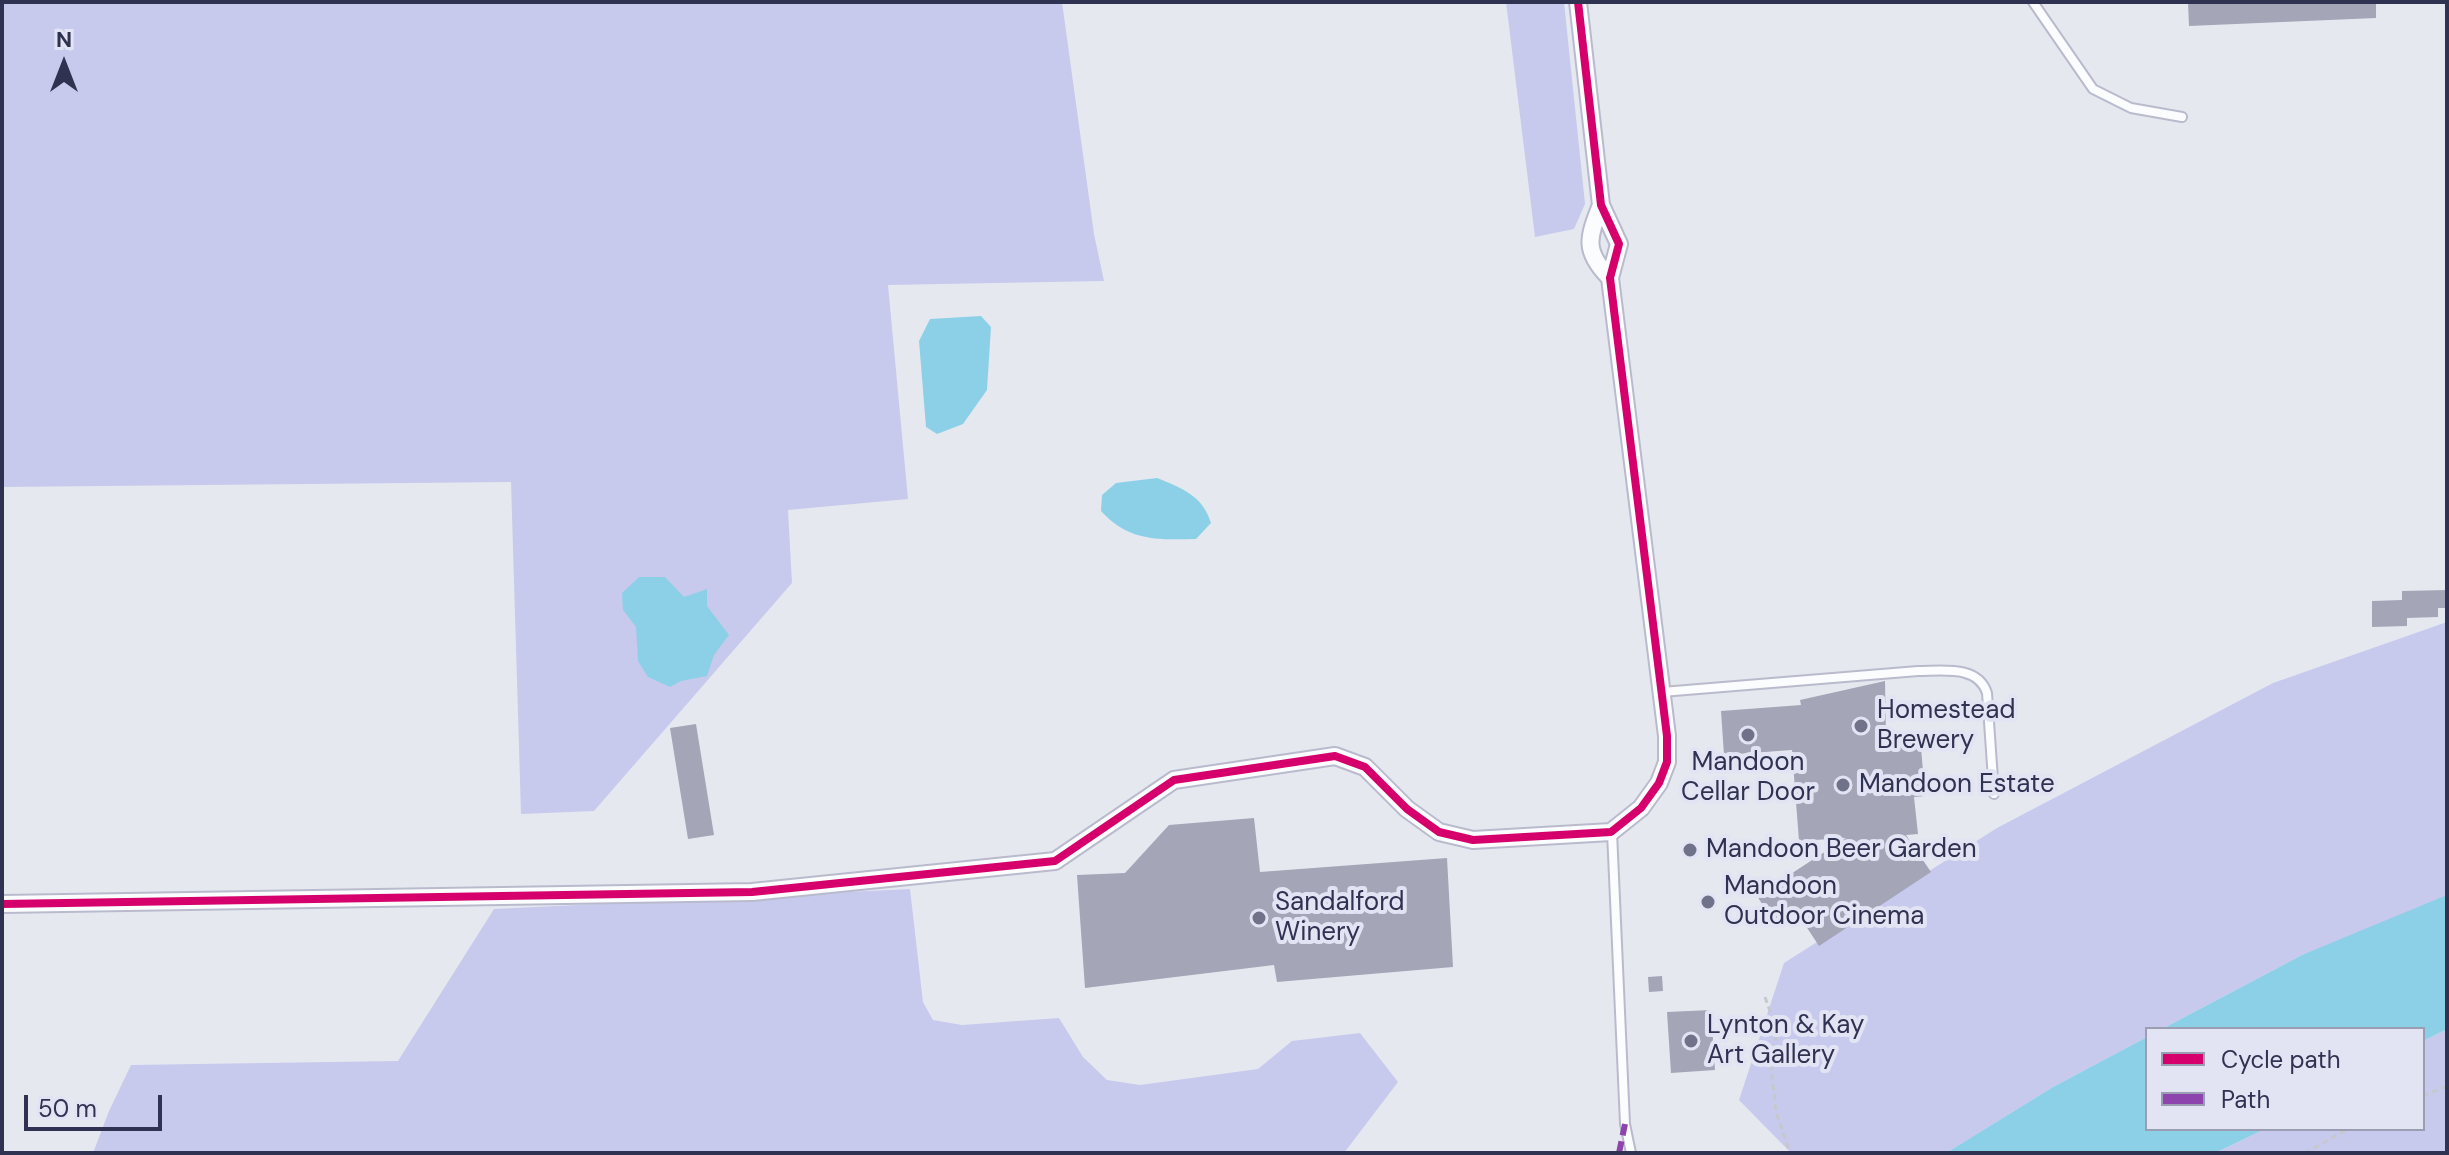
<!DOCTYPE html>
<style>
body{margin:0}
#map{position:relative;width:2449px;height:1155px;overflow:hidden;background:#e6e8f0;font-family:"DM Sans",sans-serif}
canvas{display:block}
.frame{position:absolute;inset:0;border:4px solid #303251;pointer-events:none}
.legend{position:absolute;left:2145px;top:1027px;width:280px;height:104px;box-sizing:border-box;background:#e2e4f4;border:2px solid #9b9db3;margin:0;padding:10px 14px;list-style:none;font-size:24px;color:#303251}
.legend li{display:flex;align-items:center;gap:16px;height:40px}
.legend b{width:40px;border:2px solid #9b9db3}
.north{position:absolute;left:24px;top:24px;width:80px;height:80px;-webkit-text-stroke:6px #e2e4f4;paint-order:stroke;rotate:0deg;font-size:22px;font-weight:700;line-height:32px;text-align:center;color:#303251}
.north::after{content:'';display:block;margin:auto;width:28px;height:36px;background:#303251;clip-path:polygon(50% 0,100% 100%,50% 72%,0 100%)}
.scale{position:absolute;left:24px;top:1095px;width:138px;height:36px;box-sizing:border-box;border:4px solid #303251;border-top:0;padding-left:10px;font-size:24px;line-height:28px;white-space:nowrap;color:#303251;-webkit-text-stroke:6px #e2e4f4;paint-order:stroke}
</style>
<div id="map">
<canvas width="2449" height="1155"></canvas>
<div class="frame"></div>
<ul class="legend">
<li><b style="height:10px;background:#d6006c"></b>Cycle path</li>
<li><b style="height:10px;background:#8e44ad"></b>Path</li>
</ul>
<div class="north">N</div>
<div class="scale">50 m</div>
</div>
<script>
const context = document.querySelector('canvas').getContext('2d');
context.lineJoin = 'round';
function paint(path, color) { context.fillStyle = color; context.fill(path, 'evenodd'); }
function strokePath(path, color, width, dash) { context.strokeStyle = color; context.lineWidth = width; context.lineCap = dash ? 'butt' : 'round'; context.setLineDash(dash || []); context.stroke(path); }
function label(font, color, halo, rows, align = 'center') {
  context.font = font + ' "DM Sans",sans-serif'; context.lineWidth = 8; context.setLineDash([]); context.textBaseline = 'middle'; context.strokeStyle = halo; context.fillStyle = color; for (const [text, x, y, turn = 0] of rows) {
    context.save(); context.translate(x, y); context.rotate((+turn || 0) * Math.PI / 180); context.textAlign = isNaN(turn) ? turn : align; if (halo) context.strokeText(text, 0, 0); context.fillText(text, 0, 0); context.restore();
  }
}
const green = new Path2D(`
 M2 2H1062L1094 234 1104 281 888 285 908 499 788 510 792 583 594 811 521 814 511 482 2 487Z
 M1506 2H1564L1585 204 1574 229 1535 237Z
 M2447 622V902L2302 955 2162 1029H2147V1037L2053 1087 1946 1153H1791L1739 1100 1784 963 1997 828 2273 683Z
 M910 889 923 1002 933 1020 962 1025 1059 1018 1083 1057 1107 1080 1140 1085 1258 1069 1292 1041 1360 1033 1398 1082 1344 1153H93L109 1111 131 1065 398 1061 494 909Z
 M2447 1029V1153H2215L2265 1129H2423V1041Z`);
const water = new Path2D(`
 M981 316 991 327 987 390 963 424 937 434 926 427 919 341 930 319Z
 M1157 478C1182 488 1203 496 1211 523L1196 539C1157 540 1128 541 1101 511L1102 495 1116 483Z
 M639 577H665L684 597 707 589V606L729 635 714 655 707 676 681 681 670 687 648 677 638 661 636 627 623 610 622 593Z
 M2447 895V1029L2423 1041V1029H2162L2302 955Z
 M2147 1037V1129H2265L2215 1153H1946L2053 1087Z`);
const building = new Path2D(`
 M2188 2H2376V18L2189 26Z
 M2447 590V608H2438V617L2407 618V626L2372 627V601L2402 600V591Z
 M1885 681 1886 738 1920 735 1925 796 1914 797 1918 834 1906 835 1931 872 1819 946 1796 911 1775 924 1757 896 1846 838 1799 841 1792 750 1724 755 1721 711 1801 705 1800 700Z
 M696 724 714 835 688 839 670 728Z
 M1254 818 1260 872 1447 858 1453 967 1277 982 1274 965 1085 988 1077 875 1125 873 1169 825Z
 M1662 976 1663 991 1649 992 1648 977Z
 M1711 1010 1715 1070 1671 1073 1667 1012Z`);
const path = new Path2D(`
 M1765 997 1777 1031 1771 1066 1776 1112 1790 1153
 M2423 1096 2447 1086
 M2305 1153 2348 1129`);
const service = new Path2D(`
 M2033 2 2093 89 2131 108 2182 117
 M1662 692 1918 671C1943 671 1978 665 1987 693L1994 794
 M1612 832 1625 1124 1631 1153`);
const minor = new Path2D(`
 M1601 205C1588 238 1583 251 1610 278
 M2 904 752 892 1055 861 1174 780 1335 756 1365 767 1407 809 1439 832 1473 840 1611 832 1641 808 1659 783 1667 762V736L1610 278 1619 244 1601 205 1578 2`);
const quiet = new Path2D(`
 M1619 1153 1625 1124`);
const cycleway = new Path2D(`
 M2 904 752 892 1055 861 1174 780 1335 756 1365 767 1407 809 1439 832 1473 840 1611 832 1641 808 1659 783 1667 762V736L1610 278 1619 244 1601 205 1578 2`);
const markers = [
 [1861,726,8,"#707289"],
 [1748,735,8,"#707289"],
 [1843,785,8,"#707289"],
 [1690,850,8,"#707289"],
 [1708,902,8,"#707289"],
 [1259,918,8,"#707289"],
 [1691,1041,8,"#707289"]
];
const poiNames = [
 ["Homestead",1877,711],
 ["Brewery",1877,741],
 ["Mandoon",1748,763,"center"],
 ["Cellar Door",1748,793,"center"],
 ["Mandoon Estate",1859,785],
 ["Mandoon Beer Garden",1706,850],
 ["Mandoon",1724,887],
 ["Outdoor Cinema",1724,917],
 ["Sandalford",1275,903],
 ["Winery",1275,933],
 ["Lynton & Kay",1707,1026],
 ["Art Gallery",1707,1056]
];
paint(green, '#c7caed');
paint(water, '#8cd0e8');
paint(building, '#a4a5b6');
strokePath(service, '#b9bbcd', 12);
strokePath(minor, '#b9bbcd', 20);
strokePath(path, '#c7c8ce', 3, [6, 4]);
strokePath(service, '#fbfcfd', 8);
strokePath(minor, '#fbfcfd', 16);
strokePath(quiet, '#8e44ad', 6, [12, 6]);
strokePath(cycleway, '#d6006c', 8);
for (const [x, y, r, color] of markers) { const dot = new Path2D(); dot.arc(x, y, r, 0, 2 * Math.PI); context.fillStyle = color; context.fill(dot); strokePath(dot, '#e2e4f4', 3); }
label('26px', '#303251', '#e2e4f4', poiNames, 'left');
</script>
